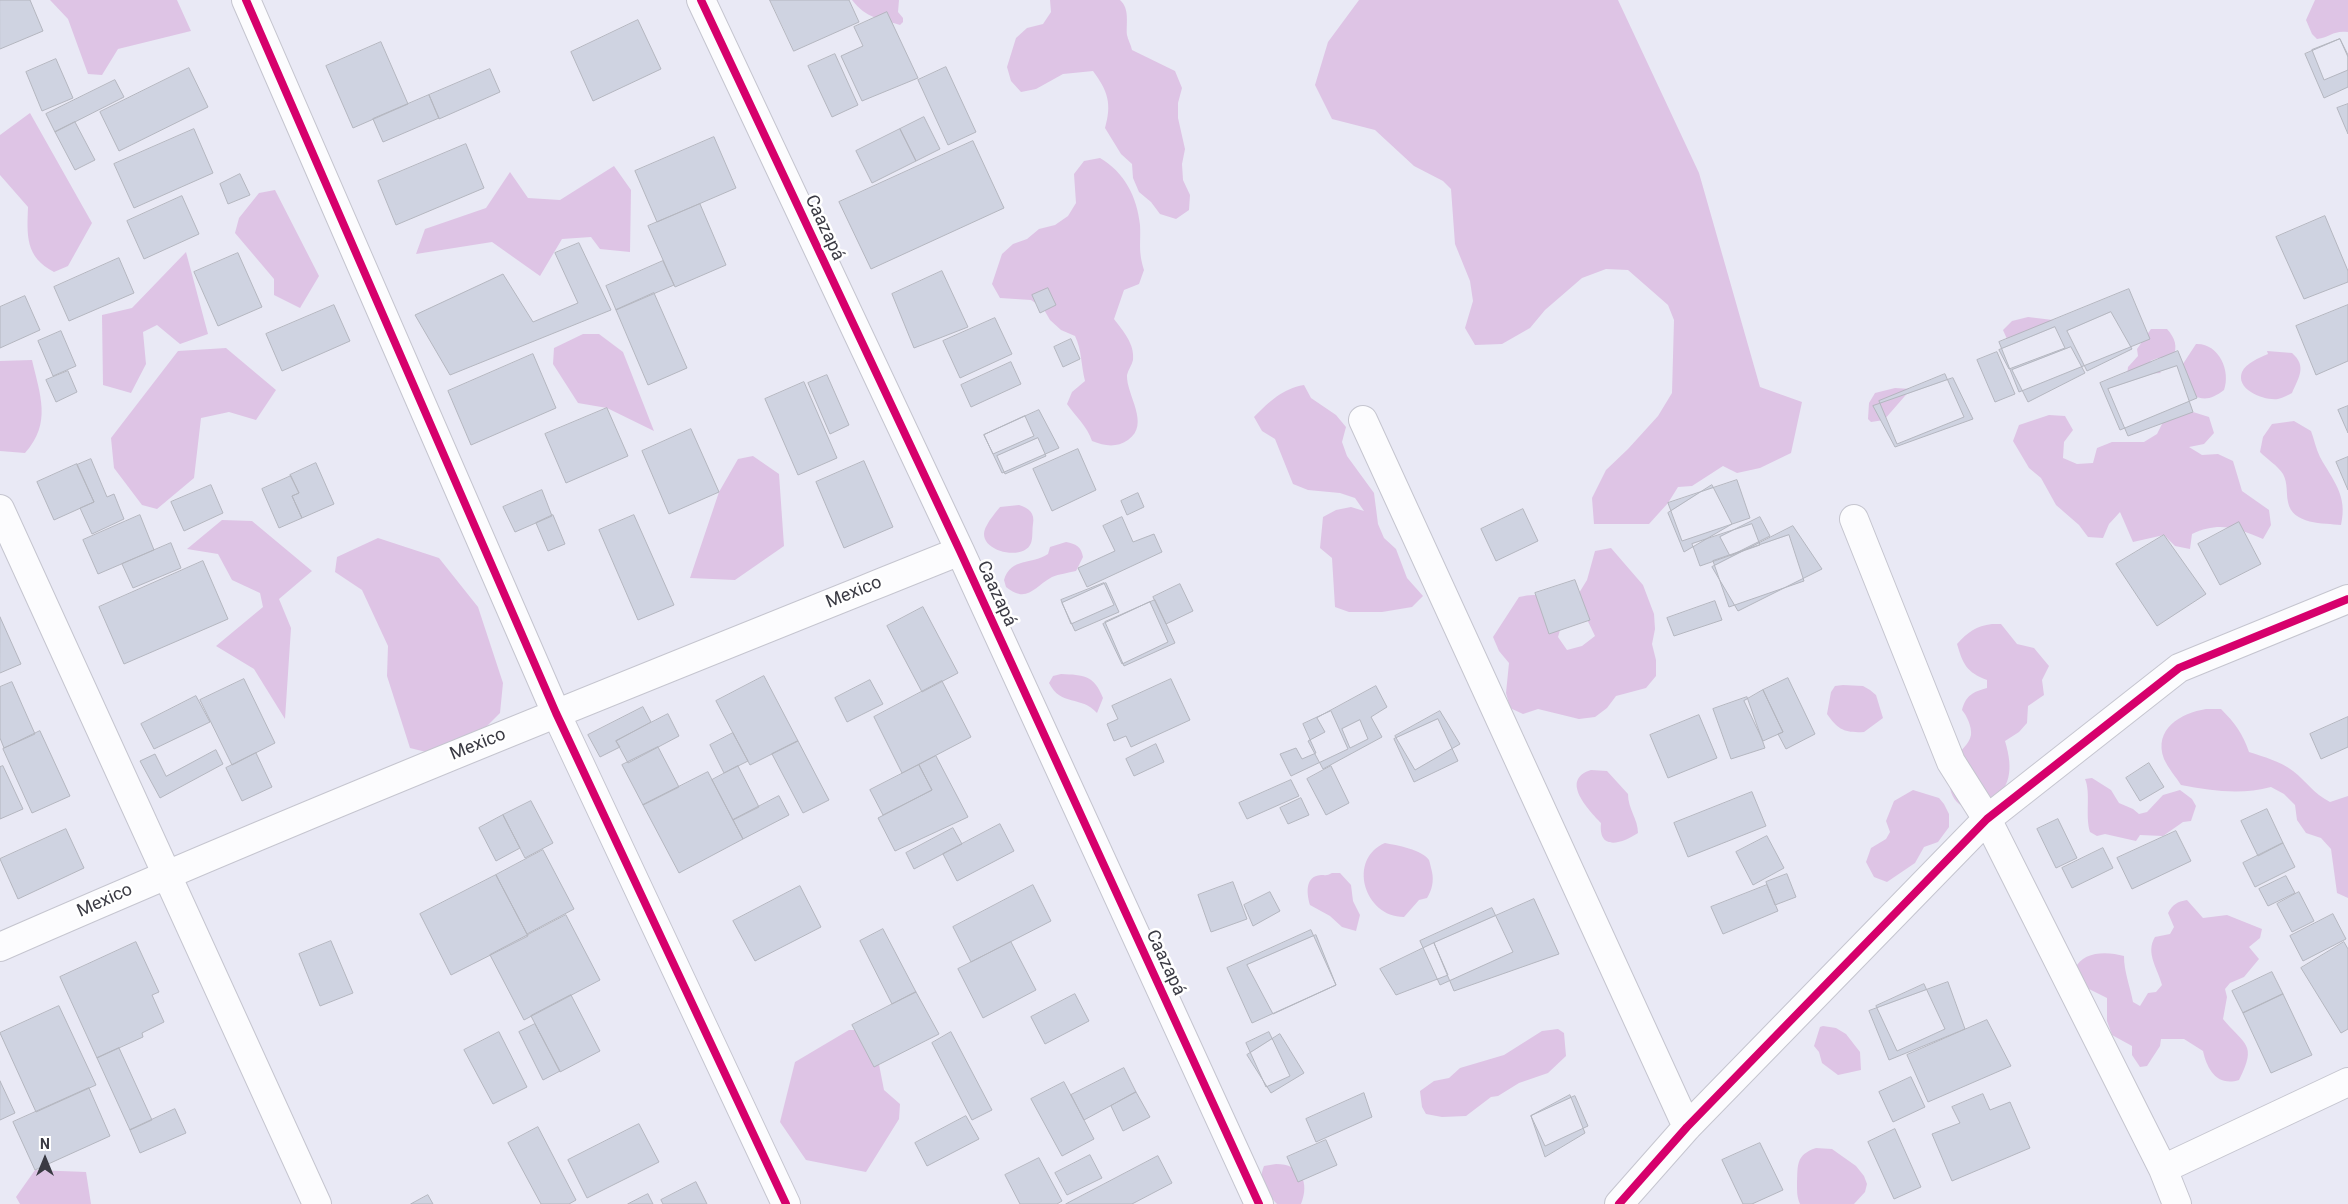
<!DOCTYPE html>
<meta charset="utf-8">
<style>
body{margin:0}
#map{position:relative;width:2348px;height:1204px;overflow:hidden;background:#e9e9f5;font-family:Roboto,sans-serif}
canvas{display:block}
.north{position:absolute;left:20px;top:1134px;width:50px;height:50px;-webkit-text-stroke:4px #fff;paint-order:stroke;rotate:0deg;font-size:14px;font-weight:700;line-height:20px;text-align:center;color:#3a3a43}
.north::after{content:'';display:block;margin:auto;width:18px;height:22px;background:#3a3a43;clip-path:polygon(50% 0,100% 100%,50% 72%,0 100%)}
</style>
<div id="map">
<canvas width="2348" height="1204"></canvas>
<div class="north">N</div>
</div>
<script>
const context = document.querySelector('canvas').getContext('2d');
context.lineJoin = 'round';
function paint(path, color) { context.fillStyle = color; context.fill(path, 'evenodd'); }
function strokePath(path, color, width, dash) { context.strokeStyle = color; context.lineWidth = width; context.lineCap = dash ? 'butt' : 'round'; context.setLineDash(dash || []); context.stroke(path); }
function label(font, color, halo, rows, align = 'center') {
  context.font = font + ' Roboto,sans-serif'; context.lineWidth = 5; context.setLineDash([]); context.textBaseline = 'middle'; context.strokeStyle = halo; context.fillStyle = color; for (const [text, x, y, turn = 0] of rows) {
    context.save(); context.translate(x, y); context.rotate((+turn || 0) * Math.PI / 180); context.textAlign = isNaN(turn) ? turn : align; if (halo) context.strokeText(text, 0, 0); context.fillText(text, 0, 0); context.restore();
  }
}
const forest = new Path2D(`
 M50 0H177L191 31 118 49 102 75 88 74 68 19Z
 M852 0H899L898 12 903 18V22L900 25C879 18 867 19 852 0Z
 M1050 0H1120C1130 9 1126 23 1127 35 1128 40 1131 45 1132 50L1175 71 1182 88 1178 103V118L1185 149 1182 164 1183 180 1190 195 1189 210 1176 219 1160 214 1151 202 1139 192 1133 178 1132 164 1121 154 1105 128C1112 104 1108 91 1093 71L1063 74 1036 89 1021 92 1011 81 1007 67 1016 38 1027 28 1043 24 1051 12Z
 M1359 0H1618L1699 173 1760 387 1802 402 1791 453 1760 468 1737 473 1723 466 1692 486 1678 487 1668 503 1649 524H1594L1592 498 1606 470 1628 449 1658 416 1672 393 1674 320 1668 305 1628 270 1606 269 1582 278 1545 310 1530 328 1502 344 1475 345 1465 328 1473 301 1470 281 1455 244 1451 189 1443 181 1414 166 1375 130 1332 119 1315 85 1328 42Z
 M2315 0H2348V32C2333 30 2331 37 2317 39L2312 34 2306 20Z
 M30 113 92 223 68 266 54 272C25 257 27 235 28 207L0 175V135Z
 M1100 158C1124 172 1137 196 1140 225 1141 243 1138 251 1144 270L1139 284 1124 290 1114 319C1123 331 1135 344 1133 360 1132 365 1128 370 1127 375 1126 395 1151 424 1128 440 1116 448 1105 446 1092 441 1087 426 1076 417 1067 404L1072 392 1085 381C1081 365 1082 351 1075 336L1061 330 1050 320 1043 308 1031 300 1000 298 992 284 1002 254 1013 244 1027 239 1039 229 1055 225 1068 216 1076 203 1074 174 1084 161Z
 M614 166 631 190 630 252 600 249 591 237 562 239 540 276 492 242 416 254 425 229 486 208 510 172 528 198 560 200Z
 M275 190 319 276 300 308 274 295V279L235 233 239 218 259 193Z
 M186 252 208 334 180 344 157 325 143 332 146 364 131 393 103 385 102 315 132 308Z
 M2028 317 2061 321 2007 339 2003 330 2012 321Z
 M2151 329H2167C2175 338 2178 346 2173 358H2158L2150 361 2161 373 2127 375 2128 367 2138 356 2137 349Z
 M583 334H599L623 352 654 431 607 408 578 403 553 364 554 348Z
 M2196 344C2219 343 2231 371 2224 390 2212 399 2205 401 2191 395L2179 370Z
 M226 348 276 390 256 420 229 412 201 418 194 478 157 509 142 505 114 468 111 438 178 351Z
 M2267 351 2292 353C2307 366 2299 377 2292 393 2288 395 2282 398 2278 399 2265 401 2235 390 2242 372 2246 363 2259 358 2268 354Z
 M32 360C40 395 52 423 25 453L0 451V361Z
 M1304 385 1311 398 1336 415 1346 427 1342 442 1347 456 1374 493 1378 524 1384 538 1396 549 1407 578 1423 596 1412 607 1382 612H1349L1335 607 1332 558 1320 548 1323 517 1336 510 1351 507 1364 511 1355 498 1340 493 1308 490 1293 484 1275 439 1262 431 1254 417C1270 401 1282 389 1304 385Z
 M1895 388 1911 389 1884 420 1871 422 1868 419 1869 403 1875 393Z
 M2177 410 2193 412 2209 417 2214 433 2204 444 2189 447 2202 455 2218 454 2233 461 2242 491 2269 510 2271 525 2263 539C2237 528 2219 521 2192 534L2190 549 2175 546 2164 535 2133 542 2120 512 2109 524 2103 538 2088 537 2079 525 2056 505 2041 478 2029 468 2013 441 2019 425 2049 415 2065 416 2073 430 2064 442 2063 458 2077 464 2093 463 2097 448 2112 442H2144L2157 434 2164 420Z
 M2294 421 2311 431C2314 439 2316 449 2320 457 2333 481 2348 495 2341 525 2324 523 2292 525 2288 502 2286 493 2288 483 2283 474 2278 466 2267 459 2260 452L2263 437 2272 424Z
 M753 456 779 474 784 546 735 580 690 578 719 492 738 459Z
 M1019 505C1029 508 1035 513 1033 524 1032 530 1033 538 1031 543 1024 563 971 550 987 525 990 519 996 512 1000 507Z
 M222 520 252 521 312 571 279 599 291 628 285 719 254 669 216 646 263 607 260 593 232 580 218 554 187 549Z
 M378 538 439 558 478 607 503 683 500 713 466 747 438 755 410 748 387 676 388 646 362 590 335 572 337 557Z
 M1066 542C1076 544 1081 546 1083 557L1076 571C1068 573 1059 574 1052 577 1034 587 1027 604 1006 587L1004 580C1011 557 1032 565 1048 554L1050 547Z
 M1611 548 1643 585 1654 614 1655 629 1652 644 1656 660V676L1646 688 1616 696 1607 708 1595 717 1579 719 1538 709 1523 714 1510 708 1506 693 1509 663 1499 651 1493 637 1519 597C1547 590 1550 601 1562 623L1558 637 1567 650 1582 646 1595 636 1582 609 1579 593 1587 580 1595 551Z
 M1992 624H2001L2017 644 2034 648 2049 666 2042 680 2044 695 2028 706 2027 723 2019 732 2005 741C2014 772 2010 785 1989 809 1982 809 1972 810 1966 808 1945 799 1947 774 1956 757 1961 749 1969 745 1971 735 1972 727 1967 716 1962 710 1966 695 1973 692 1987 688V680C1966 672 1963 664 1957 644 1968 632 1976 626 1992 624Z
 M1061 674C1084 675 1094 675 1103 698L1097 713C1081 695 1061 707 1049 683L1053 676Z
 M1843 685 1863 686 1870 690 1876 695 1883 718 1864 732C1845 733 1838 730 1827 714L1831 692 1835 686Z
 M2206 709H2221C2235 723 2243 734 2249 752 2264 757 2280 761 2293 771 2307 782 2313 793 2330 802L2348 796V898L2337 893 2331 849 2321 838 2306 833 2297 820 2295 805 2284 794 2271 787C2242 795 2211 791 2181 785 2176 777 2168 768 2164 759 2153 729 2181 713 2206 709Z
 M1591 770 1607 771 1628 794C1628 809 1638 819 1638 833 1623 843 1598 852 1601 823 1589 810 1559 780 1591 770Z
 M2092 778 2111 790 2119 803 2133 809 2139 814 2147 812 2163 795 2180 790 2192 799 2196 806 2191 821 2183 822 2163 836 2140 835 2136 841 2105 834 2097 836 2090 832C2085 815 2091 793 2085 779Z
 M1913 790 1939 798 1944 804 1949 814V827L1938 842 1924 847 1915 863 1887 882 1874 877 1866 862 1871 848 1886 839 1890 832 1886 821 1894 801Z
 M1385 843C1396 845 1423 850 1429 860 1430 863 1431 868 1432 872 1434 881 1432 890 1427 898L1419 900 1404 917C1364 917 1347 859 1385 843Z
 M1332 873H1340L1351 885 1353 901 1360 915 1356 931 1342 927 1330 916 1310 905C1307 895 1304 876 1321 875 1326 875 1327 876 1332 873Z
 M2187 900 2203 918 2227 915 2262 929 2260 938 2249 947 2259 959 2244 977 2230 983 2225 989 2227 997 2223 1019C2244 1045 2258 1043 2239 1080 2217 1087 2207 1069 2203 1051L2184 1039H2161L2160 1046 2147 1066 2140 1067 2132 1055V1046L2112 1035 2107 1021V998L2087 988 2075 969C2082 951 2107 951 2124 956 2124 972 2130 986 2133 1002L2140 1006 2148 993 2156 992 2162 985C2158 969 2145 953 2155 937L2170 934 2174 927 2168 913C2173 904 2177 902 2187 900Z
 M1823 1026 1836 1028 1846 1034 1860 1052 1861 1070 1838 1075 1822 1063 1819 1052 1814 1046 1820 1027Z
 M1558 1029 1564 1033 1566 1056 1548 1073 1519 1083 1498 1096 1491 1097 1466 1116 1442 1117 1426 1114 1422 1107 1420 1091 1434 1081 1449 1078 1460 1068 1504 1055 1542 1031Z
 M849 1030H865L875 1044 884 1090 900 1104 899 1119 866 1172 806 1160 780 1122 795 1062Z
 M1816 1148 1832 1149 1856 1166 1864 1176 1867 1184 1865 1192 1854 1204H1800C1797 1197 1797 1192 1797 1184 1798 1166 1795 1155 1816 1148Z
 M1276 1164C1301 1164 1310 1182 1301 1204H1277C1267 1193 1257 1182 1264 1166Z
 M35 1170 86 1172 91 1204H20L16 1197Z`);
const building = new Path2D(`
 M0 0H30L43 31 0 49Z
 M770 0H849L859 22 794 51Z
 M887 12 918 78 862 101 841 56 863 46 854 27Z
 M638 20 661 69 593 101 571 52Z
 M2340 39 2348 55V87L2324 98 2305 54Z
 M2340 39 2348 57V70L2324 80 2312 50Z
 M381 42 408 104 353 128 326 66Z
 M835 54 858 105 832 117 808 66Z
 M56 59 73 98 42 111 26 72Z
 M946 67 976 132 948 145 918 80Z
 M189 68 208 107 119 151 100 112Z
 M490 69 500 92 439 119 429 95Z
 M115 80 124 97 55 132 46 114Z
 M429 95 439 118 383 142 373 119Z
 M2348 104V134L2337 108Z
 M924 117 940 149 916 161 900 129Z
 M75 122 95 160 75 170 55 132Z
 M194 129 213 173 134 208 114 164Z
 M900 129 916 161 872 183 856 151Z
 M714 137 736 188 657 222 635 171Z
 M973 141 1004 208 871 269 839 202Z
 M466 144 484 188 396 225 378 181Z
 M240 174 250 195 228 204 220 184Z
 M182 196 199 234 144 259 127 221Z
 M700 204 726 265 675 287 648 226Z
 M2325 216 2348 271V282L2304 299 2276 237Z
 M579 243 611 310 450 375 415 315 503 274 533 322 578 303 555 253Z
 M238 253 262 307 218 326 194 272Z
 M119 258 134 293 69 321 54 287Z
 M663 261 674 285 616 310 606 286Z
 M942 271 968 327 914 348 892 294Z
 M1048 288 1056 305 1040 313 1032 295Z
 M2129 289 2150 339 2019 392 1999 342Z
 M654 293 687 368 648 385 616 310Z
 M25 296 40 330 0 348V307Z
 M334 305 350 341 282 371 266 334Z
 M2348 305V361L2316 375 2296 326Z
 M2111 312 2132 349 2087 371 2067 331Z
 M995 318 1012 354 960 378 943 341Z
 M2055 327 2065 348 2009 369 1999 350Z
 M61 331 76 366 53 376 38 341Z
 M1071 339 1080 359 1063 367 1054 347Z
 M2071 347 2085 373 2028 402 2012 370Z
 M2178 351 2197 398 2120 430 2100 383Z
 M1997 352 2015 394 1995 402 1977 360Z
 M533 354 556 408 471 445 448 391Z
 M1011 362 1021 384 971 407 961 385Z
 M2177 366 2193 412 2128 436 2108 389Z
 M68 371 77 392 56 402 46 380Z
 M1945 374 1964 417 1897 444 1879 401Z
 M827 375 849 425 830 434 808 383Z
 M1953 378 1973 419 1895 447 1873 406Z
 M804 382 837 458 798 475 765 399Z
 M2348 406V433L2338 410Z
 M607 408 628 456 566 483 545 434Z
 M1039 410 1059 448 1002 473 984 435Z
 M1025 416 1034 436 993 454 984 435Z
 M691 429 719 492 669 514 642 451Z
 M1038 438 1046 456 1005 474 997 456Z
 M1078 449 1096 490 1052 511 1033 469Z
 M2348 457V490L2336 462Z
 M91 459 107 497 114 494 124 519 92 534 80 508 94 502 77 465Z
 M864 461 893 527 844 548 816 482Z
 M316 463 334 504 302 518 292 496 299 493 290 475Z
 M77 464 94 502 54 520 37 482Z
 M291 476 299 493 292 496 302 518 279 528 262 489Z
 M1737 480 1750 518 1682 541 1668 503Z
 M211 485 223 513 184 531 171 502Z
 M1712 485 1732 524 1684 552 1668 513Z
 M542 490 552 516 515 532 503 507Z
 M1138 493 1144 507 1127 515 1121 501Z
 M1523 509 1538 541 1496 561 1481 529Z
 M140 515 154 550 98 574 83 540Z
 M553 515 565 544 548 551 536 523Z
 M634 515 674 605 638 620 599 530Z
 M1122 517 1133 542 1154 534 1162 552 1087 587 1078 568 1115 551 1103 526Z
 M1760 517 1770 536 1730 556 1720 537Z
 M2239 522 2261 564 2220 585 2198 544Z
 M1752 524 1760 545 1700 566 1692 544Z
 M1793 526 1822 569 1738 611 1712 567Z
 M1789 535 1804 581 1729 607 1713 561Z
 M2164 535 2206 594 2157 626 2116 564Z
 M171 543 181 568 133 588 122 564Z
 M203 561 228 619 124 664 99 607Z
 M1575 580 1590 620 1549 634 1535 593Z
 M1104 583 1114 605 1071 624 1061 600Z
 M1106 583 1119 612 1075 631 1062 603Z
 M1180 584 1193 611 1166 624 1153 597Z
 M1155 600 1175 643 1124 666 1105 622Z
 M1715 601 1722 620 1674 636 1667 618Z
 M1150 602 1168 642 1122 664 1103 624Z
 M923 607 958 673 922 692 887 626Z
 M0 617 21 664 0 673Z
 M764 676 798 741 750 765 716 701Z
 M1788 678 1815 734 1786 749 1778 734 1783 732 1763 690Z
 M244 679 275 743 232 765 200 700Z
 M1171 679 1190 720 1131 747 1126 736 1114 741 1107 724 1118 719 1112 706Z
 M870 680 883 704 847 722 835 698Z
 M942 681 971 737 902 773 874 717Z
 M12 682 35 734 4 748 0 738V687Z
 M1376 686 1387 707 1371 717 1382 737 1323 769 1308 741 1325 732 1317 718Z
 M1763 690 1783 732 1763 741 1744 701Z
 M196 696 210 722 154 749 141 724Z
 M1747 697 1765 748 1731 759 1713 709Z
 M643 707 651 722 616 741 620 747 600 757 588 735Z
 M1331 711 1348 749 1291 776 1280 754 1296 748 1302 759 1316 753 1303 724Z
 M1440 711 1460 744 1415 770 1395 736Z
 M668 714 679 736 628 763 616 741Z
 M1699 715 1717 758 1668 778 1650 735Z
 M2348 717V747L2321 759 2310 734Z
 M1438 719 1458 761 1414 782 1394 739Z
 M1360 720 1368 739 1350 748 1342 729Z
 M40 731 70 796 32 813 3 749Z
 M733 733 748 761 724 773 710 745Z
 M798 741 829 800 803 813 772 754Z
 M1156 744 1164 762 1134 776 1126 759Z
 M658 747 679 787 643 805 622 765Z
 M216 750 223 764 160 798 140 761 155 754 166 776Z
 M256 753 272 787 242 801 226 768Z
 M936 756 968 817 895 851 878 818 932 790 919 765Z
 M2149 763 2164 787 2140 801 2126 778Z
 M919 765 932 790 883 815 870 790Z
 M3 766 23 809 0 819V767Z
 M738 766 759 807 733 820 712 780Z
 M1331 766 1349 803 1326 815 1307 779Z
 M708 772 743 839 679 873 643 805Z
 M1291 780 1299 796 1247 819 1239 803Z
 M1752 792 1766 826 1688 857 1674 823Z
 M779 796 789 815 743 839 733 820Z
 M1301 798 1309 815 1288 824 1280 808Z
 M531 801 553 843 525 858 503 815Z
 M2267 809 2283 843 2258 856 2241 821Z
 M503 815 520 848 496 861 479 828Z
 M2058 819 2077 858 2056 868 2037 829Z
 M1000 824 1014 851 957 881 943 854Z
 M953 828 962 844 914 869 906 853Z
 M66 829 84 868 18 899 0 859Z
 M2176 831 2191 861 2132 889 2117 858Z
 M1767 836 1784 868 1753 885 1736 852Z
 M2283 843 2295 867 2255 887 2243 863Z
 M2103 848 2113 868 2072 888 2062 868Z
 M543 850 574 909 527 934 496 875Z
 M1787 874 1796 897 1775 905 1766 882Z
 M496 875 528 936 451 975 420 914Z
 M2286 876 2295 893 2268 906 2259 889Z
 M1233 882 1247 919 1211 932 1198 895Z
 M1033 885 1051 921 971 962 953 927Z
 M1767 885 1778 911 1723 934 1711 907Z
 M800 886 821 927 755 961 733 921Z
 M1270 892 1280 911 1253 926 1244 905Z
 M2299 892 2314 921 2292 932 2277 904Z
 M1534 899 1559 954 1454 991 1434 943Z
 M1492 908 1513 952 1440 985 1420 941Z
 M2333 914 2346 939 2303 961 2290 936Z
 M566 915 600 980 524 1020 490 955Z
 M883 929 916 992 892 1004 860 941Z
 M1311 930 1336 985 1252 1023 1227 968Z
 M1316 935 1336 985 1273 1014 1247 965Z
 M331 941 353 993 320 1006 299 954Z
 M136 942 159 992 152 995 164 1022 142 1033 143 1037 97 1058 60 977Z
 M1011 942 1036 990 983 1018 958 969Z
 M2344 942 2348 949V1029L2341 1033 2301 968Z
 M1434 943 1448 975 1396 995 1380 969Z
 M2272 972 2283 994 2243 1013 2232 991Z
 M1948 982 1965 1029 1889 1060 1869 1011Z
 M1924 984 1945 1029 1897 1051 1876 1006Z
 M916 992 939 1034 874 1067 852 1025Z
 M1075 994 1089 1021 1045 1044 1031 1017Z
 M2283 994 2312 1055 2271 1073 2243 1013Z
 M571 995 600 1051 560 1072 531 1016Z
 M59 1006 96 1085 36 1112 0 1033Z
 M1987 1020 2011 1066 1928 1102 1907 1055Z
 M535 1024 560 1071 543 1080 519 1032Z
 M499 1032 527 1087 493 1104 464 1050Z
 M951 1032 992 1110 972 1120 932 1043Z
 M1269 1032 1290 1076 1266 1087 1246 1043Z
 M1280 1034 1304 1073 1271 1093 1247 1055Z
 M119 1048 152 1120 130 1130 97 1058Z
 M1124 1068 1136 1092 1084 1120 1071 1095Z
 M1911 1077 1925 1107 1893 1122 1879 1092Z
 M0 1081 15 1113 0 1120Z
 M1064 1082 1094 1139 1062 1156 1031 1099Z
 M89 1088 110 1136 35 1170 13 1122Z
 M1136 1092 1150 1117 1123 1131 1111 1106Z
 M1364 1093 1372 1117 1316 1142 1306 1119Z
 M1983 1094 1990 1110 2010 1102 2030 1148 1952 1181 1932 1134 1960 1123 1952 1107Z
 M1570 1095 1585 1133 1545 1157 1531 1116Z
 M1575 1096 1588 1126 1545 1146 1531 1116Z
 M175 1109 186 1133 140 1153 130 1130Z
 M966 1116 979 1139 927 1166 915 1143Z
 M639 1124 659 1162 587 1198 568 1160Z
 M538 1127 576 1200 569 1204H541L508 1143Z
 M1895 1129 1921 1187 1894 1199 1868 1142Z
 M1326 1140 1337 1165 1298 1182 1287 1157Z
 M1760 1143 1783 1190 1752 1204H1743L1722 1160Z
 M1090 1155 1102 1178 1067 1195 1055 1173Z
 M1158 1156 1172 1183 1132 1204H1066Z
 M1039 1158 1062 1201 1057 1204H1020L1005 1175Z
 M696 1182 707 1204H663L661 1200Z
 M648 1194 653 1204H628Z
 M428 1195 433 1204H411Z`);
const street = new Path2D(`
 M246 0 556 713 786 1204
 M701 0 960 551 1259 1204
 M1363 420 1687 1127
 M0 509 317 1204
 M1854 519 1951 762 1987 819 2163 1169 2177 1204
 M0 947C317 808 639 680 960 551
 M2163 1169 2348 1082
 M1619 1204 1687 1127 1987 819 2179 668 2348 599`);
const cycleway = new Path2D(`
 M246 0 556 713 786 1204
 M701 0 960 551 1259 1204
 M1619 1204 1687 1127 1987 819 2179 668 2348 599`);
const streetNames = [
 ["Caazapá",824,228,65],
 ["Mexico",854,593,-22],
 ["Caazapá",996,594,65],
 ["Mexico",478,745,-22],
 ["Mexico",105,901,-24],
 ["Caazapá",1165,963,65]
];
paint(forest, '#dec4e5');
paint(building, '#cfd3e1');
strokePath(building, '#b4b6bf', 1);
strokePath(street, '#c5c5cf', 30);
strokePath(street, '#fcfcfe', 28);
strokePath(cycleway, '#d6006c', 8);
label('18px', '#3a3a43', '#fff', streetNames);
</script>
